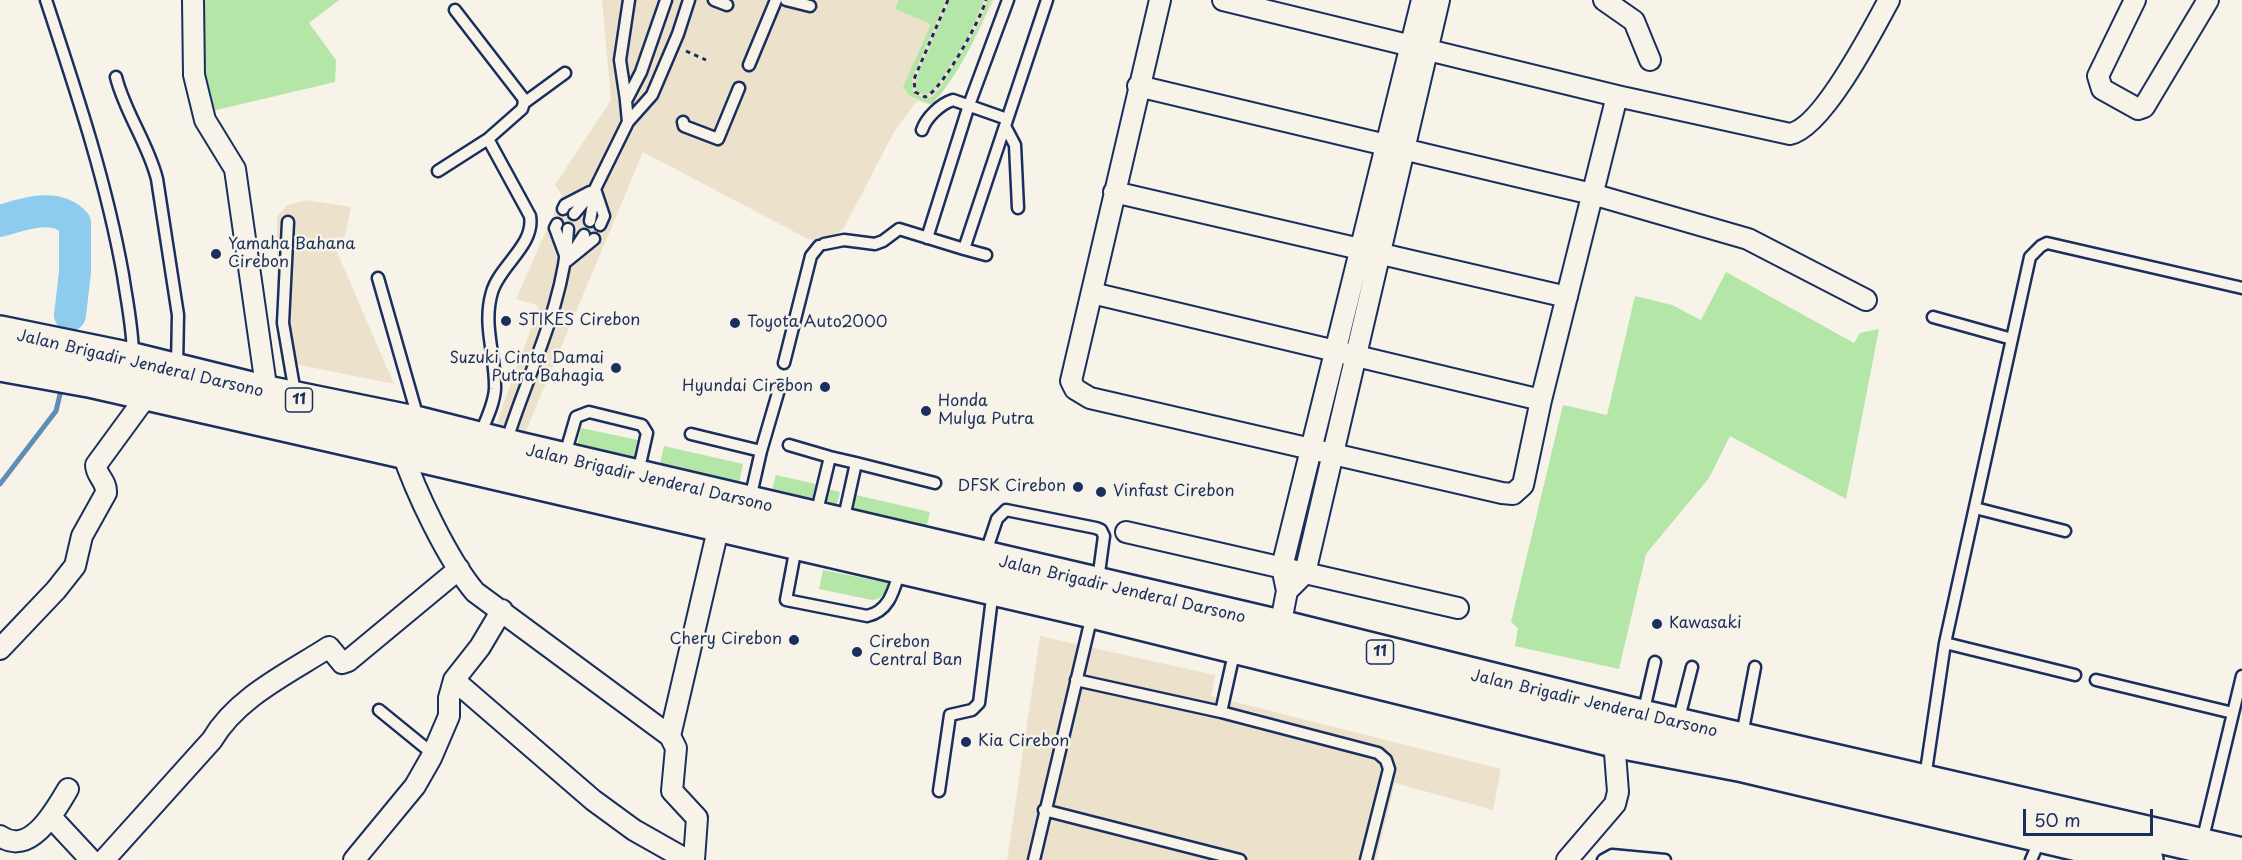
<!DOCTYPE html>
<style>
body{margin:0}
#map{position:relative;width:2242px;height:860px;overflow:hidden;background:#f7f3e8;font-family:"Playpen Sans",sans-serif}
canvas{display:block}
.scale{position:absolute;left:2023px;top:809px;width:130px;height:27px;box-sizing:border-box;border:3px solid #1b2f5e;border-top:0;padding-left:8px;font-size:18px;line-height:21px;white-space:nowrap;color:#1b2f5e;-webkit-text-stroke:4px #f7f3e8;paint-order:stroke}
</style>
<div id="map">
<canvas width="2242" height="860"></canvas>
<div class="scale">50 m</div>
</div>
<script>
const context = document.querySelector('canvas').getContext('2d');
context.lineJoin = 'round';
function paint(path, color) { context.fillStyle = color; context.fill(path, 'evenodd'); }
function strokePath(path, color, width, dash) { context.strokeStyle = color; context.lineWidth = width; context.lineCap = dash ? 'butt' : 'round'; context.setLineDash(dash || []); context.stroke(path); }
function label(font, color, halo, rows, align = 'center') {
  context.font = font + ' "Playpen Sans",sans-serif'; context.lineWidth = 5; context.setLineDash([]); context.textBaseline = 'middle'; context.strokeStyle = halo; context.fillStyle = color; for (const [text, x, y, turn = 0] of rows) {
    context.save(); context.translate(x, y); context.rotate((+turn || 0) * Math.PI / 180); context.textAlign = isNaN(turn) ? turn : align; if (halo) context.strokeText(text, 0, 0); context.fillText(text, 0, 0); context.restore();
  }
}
const built = new Path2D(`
 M602 0H994L972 45 940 96 931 105 917 101 895 130 844 228 827 242 808 239 643 152 523 438 494 430 539 306 516 299 562 195 555 185 611 100Z
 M306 200 351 207 345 236 334 245 394 384 285 362 277 317V217L287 205Z
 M1040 636 1215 675 1211 696 1501 769 1493 810 1395 783 1376 860H1007Z`);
const green = new Path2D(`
 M200 0H339L309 23 336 60 335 82 212 111 203 70Z
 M899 0H946L912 78 913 93 925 99 932 97 940 88 979 24 988 0H992C976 35 959 77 931 104L910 96 903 87 931 24 895 9Z
 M950 0H984L967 39 934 90 925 95 916 91V79Z
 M1726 272 1854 343 1860 333 1879 329 1846 499 1730 436 1709 478 1646 554 1619 669 1515 646 1518 628 1511 622 1563 405 1607 415 1635 296 1672 305 1701 320Z
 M581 428 638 440 632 464 576 451Z
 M664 446 743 464 738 488 659 468Z
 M776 475 816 484 810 507 770 497Z
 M827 489 840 492 835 512 823 509Z
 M856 495 930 512 925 533 851 514Z
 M823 570 888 583C886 593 883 599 872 600L819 589Z`);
const stream = new Path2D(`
 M68 335 70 315
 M0 484 56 411 62 386`);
const river = new Path2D(`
 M0 221C24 214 56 202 75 223V272L70 315`);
const path = new Path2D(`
 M948 0 914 79 915 92 925 97C941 92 981 19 986 0
 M686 51 706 60`);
const lane = new Path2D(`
 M46 0C76 91 106 180 123 275 127 302 133 329 133 357
 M714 0 727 5
 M786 0 810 6
 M455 10 523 98 524 103
 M749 65 776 0
 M116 77C125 113 148 143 157 179L178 315 177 366
 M626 100 620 60 629 0
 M628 122 626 101 641 72 666 0
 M683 122 684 126 718 139 739 88
 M1005 126 1015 145 1018 208
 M922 130C926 118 940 104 953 100L1007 119
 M438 171 488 139 522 109 524 103 565 73
 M595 189 604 216 600 225
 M563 209 565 205 590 192
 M574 214 595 189 628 122 652 95 678 34 689 0
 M590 221 595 192
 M288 222 283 323 295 393
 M557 224 555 228 565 255
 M927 238 969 105 1008 0
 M824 244 844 240 875 244 883 241 899 229 964 249 1047 0
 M964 249 986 255
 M571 255 584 235
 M567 261 594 239
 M378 278 418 418
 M1933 317 2012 339
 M784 363 811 256 819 246
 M691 434 761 451 750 499
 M479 437C485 422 494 405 495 389 496 355 482 326 492 292 500 265 535 245 530 216L488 139
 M506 443C528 372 565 304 568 229
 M789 445 830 457 816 515
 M761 451 780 386
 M830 457 856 463
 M564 458 576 417 589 412 642 425 647 433 638 473
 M1975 508 2065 531
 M843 522 856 463 935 483
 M796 547 786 600 867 616C890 611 894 589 900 570
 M985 555 997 519 1006 510 1096 528 1101 530 1104 536 1098 580
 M2075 675 1945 643 2030 257 2041 246 2047 243 2242 288
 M1076 680 1221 712 1378 753 1386 760 1389 769 1366 860
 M2096 680 2233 713
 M379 710 433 754
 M1221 712 1235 649
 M1643 714 1655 662
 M1678 722 1692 667
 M1742 735 1755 667
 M1925 778 1945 643
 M939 791 950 715 972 710 979 703 993 590
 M1044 810 1240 860
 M2202 842 2242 676
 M1034 860 1092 615
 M1603 860 1612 855 1665 860
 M2031 860 2041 837`);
const street = new Path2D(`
 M193 0 194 75 205 120 235 169 267 393
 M1160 0 1071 381 1075 389 1090 398 1502 493 1513 494 1523 485 1541 400 1617 96
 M1223 0 1617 96 1790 134C1822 128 1873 30 1889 0
 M1604 0 1634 21 1650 60
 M2135 0 2098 76 2102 89 2138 109 2144 107 2208 0
 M1138 86 1592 194 1748 239 1866 300
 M1114 192 1567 297
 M1092 293 1541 400
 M402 451C415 491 448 560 475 592L670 736
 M1126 532 1458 608
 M1287 591 1305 573 1439 0
 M1280 627 1287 591 1282 567 1422 0
 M0 649 56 590 75 566 82 536 106 493C107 481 96 476 96 465L148 394
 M454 680 593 800 634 830 687 860
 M51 817 91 860
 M0 836C30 857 55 811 68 789
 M104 860 212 740C237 697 289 673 329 647L342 663 348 661 459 569
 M354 860 415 786 431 758 449 716V698L454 680 480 647 502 610
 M694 860 697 818 672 791 676 748 670 736 719 525
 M1567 860 1615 804 1618 792 1614 740`);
const highway = new Path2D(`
 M0 333 137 361 267 393 419 424 518 449 1280 627 1642 717 2242 855
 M0 364 89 380 402 451 1092 611 1614 740 1739 764 2146 860`);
const markers = [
 [216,254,6,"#1b2f5e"],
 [506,321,6,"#1b2f5e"],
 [735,323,6,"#1b2f5e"],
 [616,368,6,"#1b2f5e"],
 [825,387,6,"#1b2f5e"],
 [926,411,6,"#1b2f5e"],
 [1078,487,6,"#1b2f5e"],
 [1101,492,6,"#1b2f5e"],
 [1657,624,6,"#1b2f5e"],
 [794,640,6,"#1b2f5e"],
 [857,652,6,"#1b2f5e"],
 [966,742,6,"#1b2f5e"]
];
const shields = [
 [299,400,27],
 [1380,652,27]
];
const shieldNames = [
 ["11",299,400],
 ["11",1380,652]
];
const poiNames = [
 ["Yamaha Bahana",228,245],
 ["Cirebon",228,263],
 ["STIKES Cirebon",518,321],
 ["Toyota Auto2000",747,323],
 ["Suzuki Cinta Damai",604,359,"right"],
 ["Putra Bahagia",604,377,"right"],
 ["Hyundai Cirebon",813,387,"right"],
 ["Honda",938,402],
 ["Mulya Putra",938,420],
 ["DFSK Cirebon",1066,487,"right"],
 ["Vinfast Cirebon",1113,492],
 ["Kawasaki",1669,624],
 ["Chery Cirebon",782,640,"right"],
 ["Cirebon",869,643],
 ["Central Ban",869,661],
 ["Kia Cirebon",978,742]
];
const streetNames = [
 ["Jalan Brigadir Jenderal Darsono",140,364,13],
 ["Jalan Brigadir Jenderal Darsono",649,479,13],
 ["Jalan Brigadir Jenderal Darsono",1122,590,13],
 ["Jalan Brigadir Jenderal Darsono",1594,704,13]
];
paint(built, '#ece2cc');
paint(green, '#b3e6a7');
strokePath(stream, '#608db5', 5);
strokePath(river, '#8eccef', 32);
strokePath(lane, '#1b2f5e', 15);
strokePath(street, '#1b2f5e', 24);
strokePath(highway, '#1b2f5e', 38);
strokePath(path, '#1b2f5e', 3, [4.5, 4.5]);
strokePath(lane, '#f7f3e8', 10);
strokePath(street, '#f7f3e8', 20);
strokePath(highway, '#f7f3e8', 33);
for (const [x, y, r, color] of markers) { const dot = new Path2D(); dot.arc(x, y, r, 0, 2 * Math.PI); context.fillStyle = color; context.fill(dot); strokePath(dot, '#f7f3e8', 2); }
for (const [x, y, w] of shields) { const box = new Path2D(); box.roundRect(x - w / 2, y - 12, w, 24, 4.5); context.fillStyle = '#f7f3e8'; context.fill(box); strokePath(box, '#1b2f5e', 1.5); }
label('bold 15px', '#1b2f5e', null, shieldNames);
label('16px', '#1b2f5e', '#f7f3e8', poiNames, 'left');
label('16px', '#1b2f5e', '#f7f3e8', streetNames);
</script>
